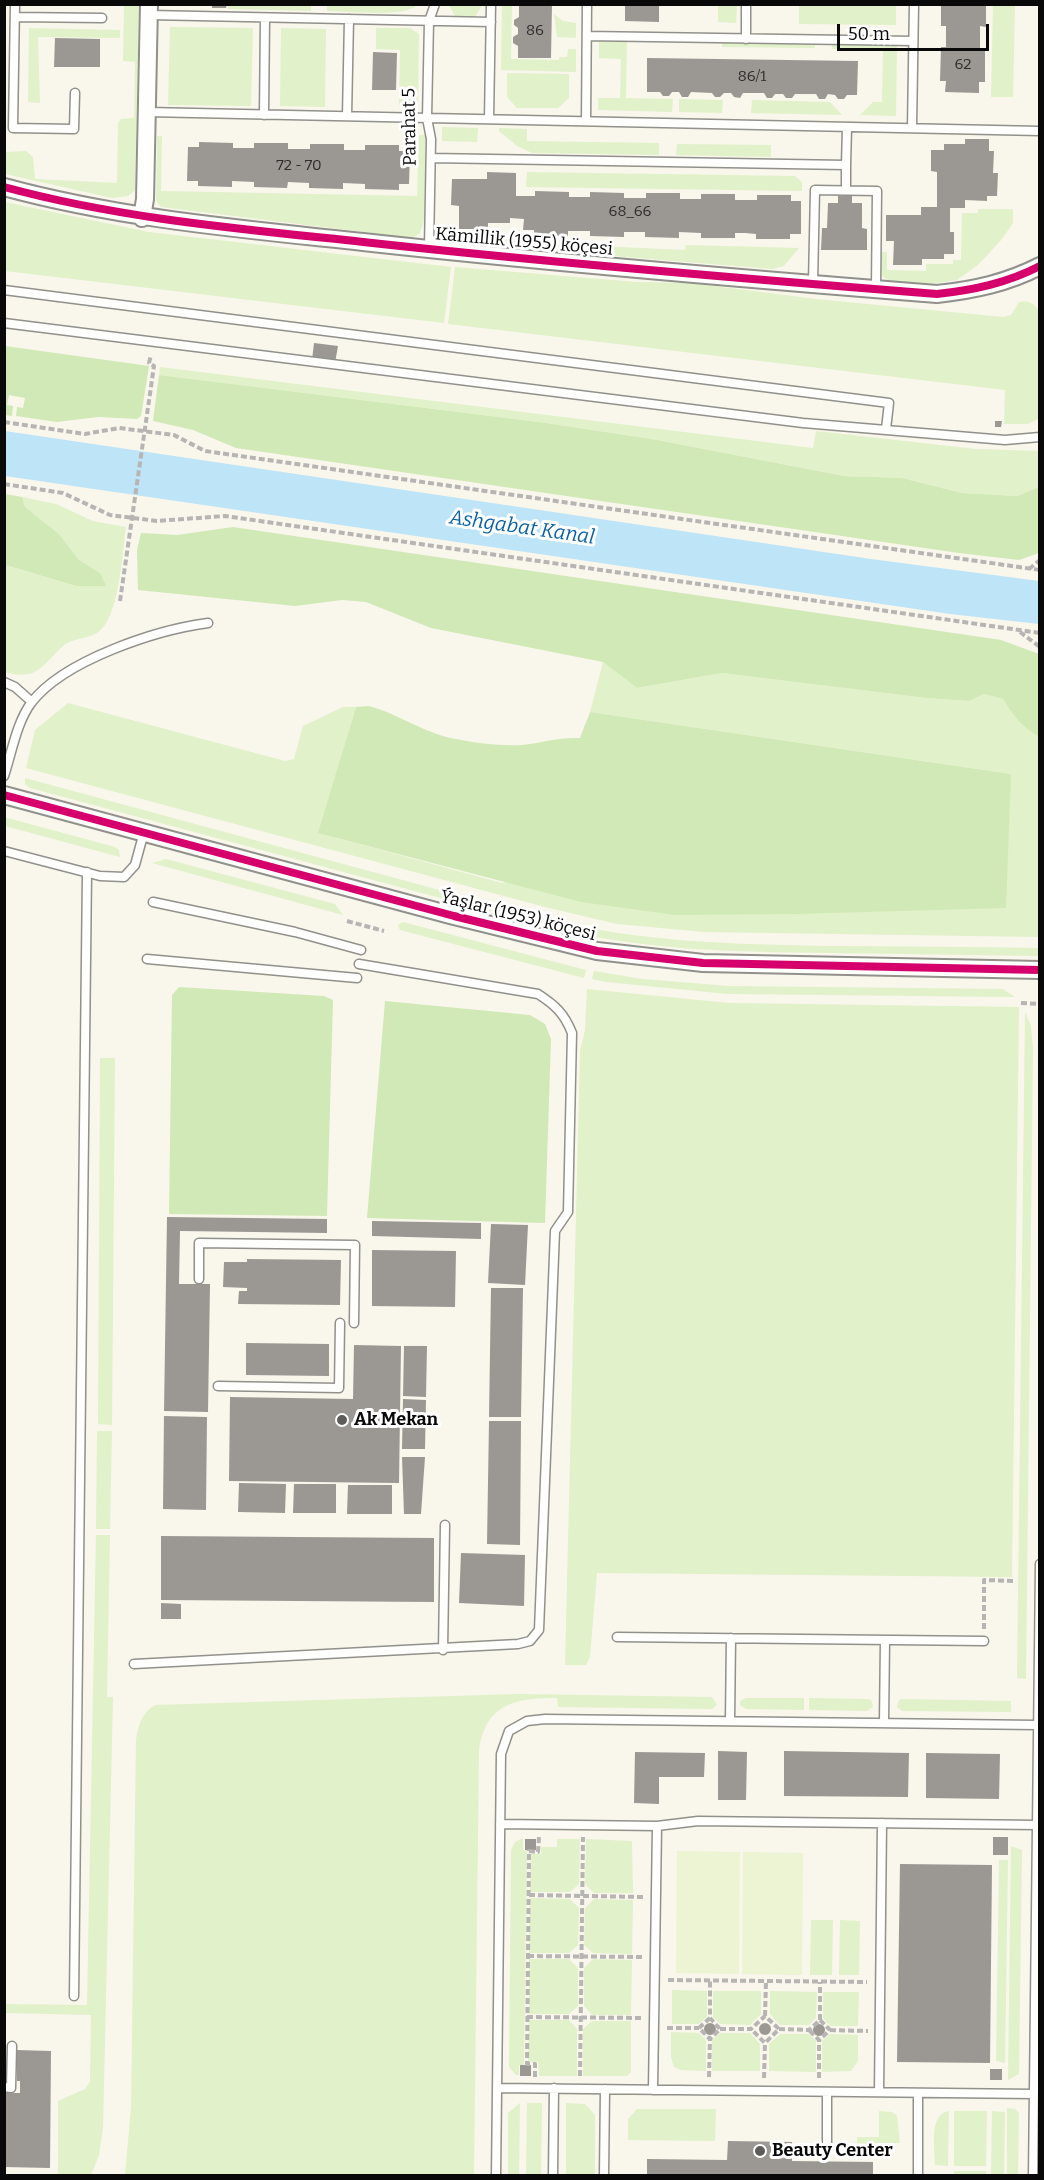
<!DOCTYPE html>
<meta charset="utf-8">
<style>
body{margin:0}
#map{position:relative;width:1044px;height:2180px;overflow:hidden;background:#f9f6ec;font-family:Bitter,serif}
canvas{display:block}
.frame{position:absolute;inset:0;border:6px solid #090909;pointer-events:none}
.scale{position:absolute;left:837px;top:24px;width:152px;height:27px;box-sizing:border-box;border:3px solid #090909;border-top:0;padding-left:8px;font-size:18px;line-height:21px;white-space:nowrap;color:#090909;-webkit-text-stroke:4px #fff;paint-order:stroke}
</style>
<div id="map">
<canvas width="1044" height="2180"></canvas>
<div class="frame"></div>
<div class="scale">50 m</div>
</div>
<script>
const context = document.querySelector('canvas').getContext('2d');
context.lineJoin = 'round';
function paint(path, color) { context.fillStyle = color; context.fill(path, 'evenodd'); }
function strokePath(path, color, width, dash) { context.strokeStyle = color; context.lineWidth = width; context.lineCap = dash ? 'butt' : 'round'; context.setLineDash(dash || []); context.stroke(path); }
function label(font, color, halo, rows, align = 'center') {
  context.font = font + ' Bitter,serif'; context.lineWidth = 6; context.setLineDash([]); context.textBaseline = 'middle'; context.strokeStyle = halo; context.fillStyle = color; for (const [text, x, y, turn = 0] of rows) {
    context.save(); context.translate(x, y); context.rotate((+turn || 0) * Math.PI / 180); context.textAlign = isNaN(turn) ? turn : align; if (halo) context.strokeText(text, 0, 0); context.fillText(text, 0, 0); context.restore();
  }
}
const green = new Path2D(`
 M124 5H139L135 190 128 196 112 198 5 174V152L26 151 33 157 35 179 117 183 118 123 121 119 134 118 135 62 123 61Z
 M228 5H311V11L228 9Z
 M327 5V4L417 5C406 18 346 11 327 11Z
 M449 5H482L475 17 455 16Z
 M502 5H512L511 59 559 60V57H567L568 49H576V72L501 70Z
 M718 5H737L736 23 718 22Z
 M799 5H896V25L799 24Z
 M993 5H1015L1013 97H991Z
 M554 14 563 21 576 23V38L557 37Z
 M170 27 253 28 251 106 168 105Z
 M29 28 120 30V38L38 37 40 103 28 102Z
 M281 28 326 29 325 107 280 106Z
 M376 28H410L419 34 418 105H399L400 50 376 49Z
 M599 39H627L626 98 673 99 672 112 598 110V98H620L621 59 599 58Z
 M722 41 815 42V48L722 47Z
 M832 43 897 44 896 116 860 115 873 102H882L883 50 832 49Z
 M507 73 569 74V98L558 108H517L507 97Z
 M679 99 723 100 722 113 679 112Z
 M752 100 830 102 842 115 751 113Z
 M442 127 478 128 477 142 442 141Z
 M499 128 527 129V141L659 143V155L532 153 517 146 499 131Z
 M419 135H426L424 221 420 233 412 238 161 207 156 201 157 136H162L161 191 417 196Z
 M677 144 771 145V157L676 155Z
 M527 172 795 176 802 182V191L526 187Z
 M5 202 149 232 451 267 444 323 5 271Z
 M978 209H1013V223L1002 239 978 265 957 280 931 284 889 281 881 275 880 252H887V270L926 271V264H953V260H961L962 213H978Z
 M495 236H533V243L685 250 686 245 799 248 784 266 772 269 466 244V239H494Z
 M455 267 636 282 691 283 816 299 1003 317 1011 315 1019 302C1030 300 1036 304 1039 313L1038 419 1028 424H1004L1005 390 448 324Z
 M160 367 813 448 816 431 976 449 1039 451V487L1017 496 962 493 902 478 844 476 652 439 539 422 159 375Z
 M22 497 56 504 93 521 126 527C122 553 120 618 97 633 87 639 72 638 63 646 41 666 38 681 5 672L4 565 76 586H105L100 573 79 560 59 534 25 507Z
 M603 662 637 688 722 673 926 698 969 701 984 694 1003 699C1013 716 1022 727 1039 737V937L704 932 617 924 545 907 26 768 35 730 68 703 285 761 294 759 303 726 343 707H356L319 833 502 883 1011 774 590 712Z
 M25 778 543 918C644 943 730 944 833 946 902 946 971 947 1039 948V956C971 955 903 954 834 953 731 952 642 951 541 925L30 788 25 784Z
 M4 817 115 847 119 850 120 857 5 826Z
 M166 859 335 904 343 915 152 863Z
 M403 922 586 970 584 978 400 930 398 925Z
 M594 971 643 979 729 986 1003 989 1015 997 728 994 606 982 592 979Z
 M587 989 729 1003 1019 1007 1012 1577 597 1573 590 1657 586 1665H565L580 1051 585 1030Z
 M1025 1012 1031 1026 1033 1049 1026 1679 1017 1678Z
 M100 1058H115L112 1425 98 1424Z
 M97 1431H112L110 1529H96Z
 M96 1535H110L107 1697H113L103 2128 99 2155 91 2175H58V2101L85 2089 90 2082 91 2015 5 2013V2004L87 2005Z
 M519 1694 712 1697 717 1705 712 1709 558 1707 557 1698C516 1698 486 1703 479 1750L474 2175H125L131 2107 136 1740C138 1726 142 1712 155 1705Z
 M746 1698H804V1710L746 1709 740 1705V1701Z
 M809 1698 867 1699 871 1700 873 1707 867 1711 809 1710Z
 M902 1699 1011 1701V1712L902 1711 897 1707 899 1700Z
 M523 1838V1850H527L524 2065H519V2075H516L509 2067 511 1850 515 1842Z
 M557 1839H580L579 1884 570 1892H530L531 1854H541V1847H557Z
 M586 1839 632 1841 633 1893H594L585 1884Z
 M1011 1846 1022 1850 1019 2074 1008 2080Z
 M999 1860H1008L1005 2063 996 2061Z
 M530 1898 570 1899 579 1908 578 1945 569 1953H529Z
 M594 1899 633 1900 632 1954 593 1953 584 1945 585 1908Z
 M811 1920H833L832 1975H810Z
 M840 1920 860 1921 859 1975H839Z
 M529 1959H569L578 1968V2006L569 2014H529Z
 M593 1959 632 1960 631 2015H592L584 2006V1968Z
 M672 1990 707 1991V2017L699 2024H672Z
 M713 1991H761V2014L750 2025 720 2024 713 2017Z
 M770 1991 817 1992 816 2018 809 2025H780L770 2014Z
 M823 1992H859L858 2026H830L823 2018Z
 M529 2020H569L577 2029V2076H539L538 2062H528Z
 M592 2021H631V2072L627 2076H583V2029Z
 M671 2032 699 2033 706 2040V2071L681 2070 674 2067 671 2057Z
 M720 2033H750L760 2044V2071H712V2040Z
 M780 2034H809L816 2041V2072L769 2071V2044Z
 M830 2034 858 2035V2061L851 2071 822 2072V2041Z
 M520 2103 519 2175H508V2113Z
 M527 2103H542L541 2175H526Z
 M566 2103 585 2104 595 2115V2175H566Z
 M1007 2108 1015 2109 1019 2113 1018 2175H1007Z
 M637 2109H716L715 2141 628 2140V2119Z
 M879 2111 892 2112 897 2116 900 2143H877L876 2156H857V2137H879Z
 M949 2111 948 2166 935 2165C935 2149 928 2114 949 2111Z
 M954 2111H987L986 2166H954Z
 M992 2111 1005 2112 1004 2175H991Z
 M954 2171H986V2175H954Z`);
const forest = new Path2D(`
 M5 346 149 366 141 416 137 419 98 417 57 422 16 416 17 407 23 408 25 398 9 395 7 405 13 406 12 416 5 415Z
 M159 375 539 422 652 439 844 476 902 478 962 493 1017 496 1039 487V553L1019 560 959 553 236 448 193 430 153 421Z
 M5 494 22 497 25 507 59 534 79 560 100 573 106 586H76L5 565Z
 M233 527 1001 640 1039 654V737C1022 727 1013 716 1003 699L984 694 969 701 926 698 722 673 637 688 603 662 431 628 366 602 342 600 295 606 138 590 137 550 141 533 177 535Z
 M369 706C399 714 425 734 456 739 476 743 500 746 521 745 542 743 559 737 580 738L590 712 1011 774 1006 908 795 914 675 915 581 902 318 833 356 707Z
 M179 987 324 996 333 1000 327 1216 169 1214 172 995Z
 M385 1001 530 1015 545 1024 551 1039 545 1223 367 1218Z`);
const pitch = new Path2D(`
 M677 1851 740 1852 739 1974 676 1973Z
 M743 1852 803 1853 802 1975 742 1974Z`);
const water = new Path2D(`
 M5 431 871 559 1039 581V624L950 614 5 476Z`);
const building = new Path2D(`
 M212 4H227L226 8H212Z
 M519 4H552L551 58H518V46L513 43V37L518 34V28L514 25V20L519 17Z
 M625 4H659V22L625 21Z
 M941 4H986V27L980 26V48H985V82H979V93L945 92 946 81H940L941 47H946V26H941Z
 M55 38 100 39V67H54Z
 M373 52 397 53 396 90H372Z
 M647 58 858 61 857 95H847L844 99H838L835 95 828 94 825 99H819L816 94H795L792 98H786L783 94H775L772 98H767L764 93H743L740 98 734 97 731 93H724L720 97H715L712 93 691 92 688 97H682L679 92H672L669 96H663L660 92H647Z
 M965 139H989V151H994L993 173H998L997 196H987V201L965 200V208H950V232H954V254H944V259H922V265H893L894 241H886V215H921V207H937V172L931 171V150H944V144H965Z
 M199 142 233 143V148H254V143H288V149H310V144H344V150H365V145H399V151H410L409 184H399V190L365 189V184L343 183V189L309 188V183L288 182 287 188 254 187V182L232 181V187L198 186V181H187L188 147H199Z
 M487 172 516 173V196H535V191L569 192V197H590V192L624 193V198H646V193H680V199H701V194H735V200H757V195H791V201H801V234H790V239H756V234L745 233H735V238H701V233L679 232V238L645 237V232H624V237L590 236V231H568V236L534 235V230H523L524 219 510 218V223H488V229H459V206L451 205 452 179H487Z
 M838 196H852V203H862V228L867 229V250H821L822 228H827L828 203H838Z
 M314 343 338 346 335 363 312 360Z
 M995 421H1002L1001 427H995Z
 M167 1217 327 1219V1233L180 1231 179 1284H210L208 1412 164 1411Z
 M372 1221 481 1223V1239L372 1236Z
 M491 1224 528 1225 525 1285 488 1283Z
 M372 1250 456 1251 455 1307 372 1306Z
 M247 1259 341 1260 340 1305 238 1304 239 1291H247V1288L223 1287 224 1262H247Z
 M491 1288H523L521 1417H489Z
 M246 1343 329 1344V1376L246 1375Z
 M354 1345 401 1346 399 1483 229 1481 230 1397 353 1399Z
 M404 1346H427L426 1397 403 1396Z
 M403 1399 426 1400 425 1449H402Z
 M164 1416 207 1417 206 1510 163 1509Z
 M489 1421H521L520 1545 487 1544Z
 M402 1457H425L421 1514H404Z
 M239 1483 286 1484 285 1513 238 1512Z
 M294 1484H336V1513H293Z
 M348 1485H392V1514H347Z
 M161 1536 434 1538V1602L161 1600Z
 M461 1553 525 1555 524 1606 459 1603Z
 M161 1603 181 1604V1619H161Z
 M718 1751 747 1752 746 1800H718Z
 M784 1751 909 1753 908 1797 784 1796Z
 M635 1752 705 1753 704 1777H659V1804L634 1803Z
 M926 1753 1000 1754 999 1799 926 1798Z
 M993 1837H1008V1855H993Z
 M525 1839H536V1850H525Z
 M900 1864 992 1865 990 2063 897 2062Z
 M759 2029a6 6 0 1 1 12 0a6 6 0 1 1-12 0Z
 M704 2029a6 6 0 1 1 12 0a6 6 0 1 1-12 0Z
 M813 2030a6 6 0 1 1 12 0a6 6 0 1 1-12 0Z
 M17 2050 51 2051 50 2168 4 2167V2093H20V2081H17Z
 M520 2065H531V2076H520Z
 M990 2069H1002V2080H990Z
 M728 2141 792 2142V2161L873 2162V2176H647V2159L727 2160Z`);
const path = new Path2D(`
 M4 422 85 434 119 428 174 435 205 451 1040 570
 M4 484 63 493 110 515 157 521 225 516 1040 633
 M1029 569 1040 560
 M120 601 154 366 149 363 151 355
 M1020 632 1040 647
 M347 921 384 931
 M1021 1003 1040 1004
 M984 1629V1580L1015 1581
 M529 1895 643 1897
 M528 1956 642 1957
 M668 1980 867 1982
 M765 2016 766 1981
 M527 2017 641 2018
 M710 2018 699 2028 710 2039 720 2029 710 2018V1980
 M820 2020V1982
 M667 2028H699
 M720 2029H751L765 2016 779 2029 765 2043 751 2029
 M779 2029 809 2030 820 2020 830 2030 819 2040 809 2030
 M830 2030 868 2031
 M580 2076 583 1837
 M535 2077V2064H527L529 1851 538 1852 539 1837
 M709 2077 710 2039
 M764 2078 765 2043
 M819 2078V2040`);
const lane = new Path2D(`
 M15 4 13 128 74 129 75 93
 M149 15 491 22
 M15 17 102 18
 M587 36 913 41
 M746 39V4
 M147 112 1040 131
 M264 115 265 18
 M347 116 349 19
 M489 119 491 4
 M586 121 587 4
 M912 128 914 4
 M431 158 846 165V190
 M846 165 847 127
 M429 249 431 139 427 118 429 21 435 4
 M813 283 815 190 877 191 876 289
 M4 290 889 403 886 429
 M4 323 803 423 1005 440 1040 437
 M4 682 15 687 32 702
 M4 776C12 752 16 724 31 703 64 660 156 630 208 623
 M4 851 100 876 124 877 135 865 144 832
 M153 902 295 932 361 950
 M147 959 357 978
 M199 1279V1243L355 1245 354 1323
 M218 1386 339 1388 340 1323
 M617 1637 984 1641
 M443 1650 445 1525
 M134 1664 518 1644 530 1641 539 1630 555 1231 568 1212 572 1033C564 1013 555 1005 538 994L359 964
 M730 1721 731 1638
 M884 1723 885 1640
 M500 1824 657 1826 698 1821 1038 1825
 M74 1996 87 872
 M4 2087 11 2088 12 2046
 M497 2088 1034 2094
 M653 2090 657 1826
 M879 2092 882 1823
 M827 2150V2092
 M496 2176 501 1754 509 1731 527 1721 545 1719 1037 1725
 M553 2176 554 2088
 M604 2176 605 2089
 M918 2176V2093
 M1033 2176 1040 1564`);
const street = new Path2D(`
 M4 187C122 219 242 229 363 242 554 263 746 279 937 294 974 290 1007 283 1040 266
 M142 218 145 199 149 4
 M4 795 454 916 597 951 703 963 1040 970`);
const cycleway = new Path2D(`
 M4 187C122 219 242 229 363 242 554 263 746 279 937 294 974 290 1007 283 1040 266
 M4 795 454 916 597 951 703 963 1040 970`);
const markers = [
 [342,1420,6,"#5d5c58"],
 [760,2151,6,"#5d5c58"]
];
const numberNames = [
 ["86",535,31],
 ["62",963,65],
 ["86/1",752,77],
 ["72 - 70",299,166],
 ["68_66",630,212]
];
const streetNames = [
 ["Parahat 5",410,127,-91],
 ["Kämillik (1955) köçesi",524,242,5],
 ["Ýaşlar (1953) köçesi",518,916,14]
];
const poiNames = [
 ["Ak Mekan",354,1420],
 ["Beauty Center",772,2151]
];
const waterNames = [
 ["Ashgabat Kanal",522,528,8]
];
paint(green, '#e1f1c9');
paint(forest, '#d1e9b6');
paint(pitch, '#ecf4d3');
paint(water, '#bee4f7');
paint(building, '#9b9893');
strokePath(lane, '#91908b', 11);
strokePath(street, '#91908b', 20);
strokePath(path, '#b6b5b4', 4, [6, 3]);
strokePath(lane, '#fefefc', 8);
strokePath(street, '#fefefc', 16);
strokePath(cycleway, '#d6006c', 8);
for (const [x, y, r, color] of markers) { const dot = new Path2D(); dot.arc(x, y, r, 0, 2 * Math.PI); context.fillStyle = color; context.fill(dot); strokePath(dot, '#fff', 2); }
label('15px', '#2e2d2c', null, numberNames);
label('18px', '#090909', '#fff', streetNames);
label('bold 18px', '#090909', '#fff', poiNames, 'left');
label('italic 20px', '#0962a5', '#fff', waterNames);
</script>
